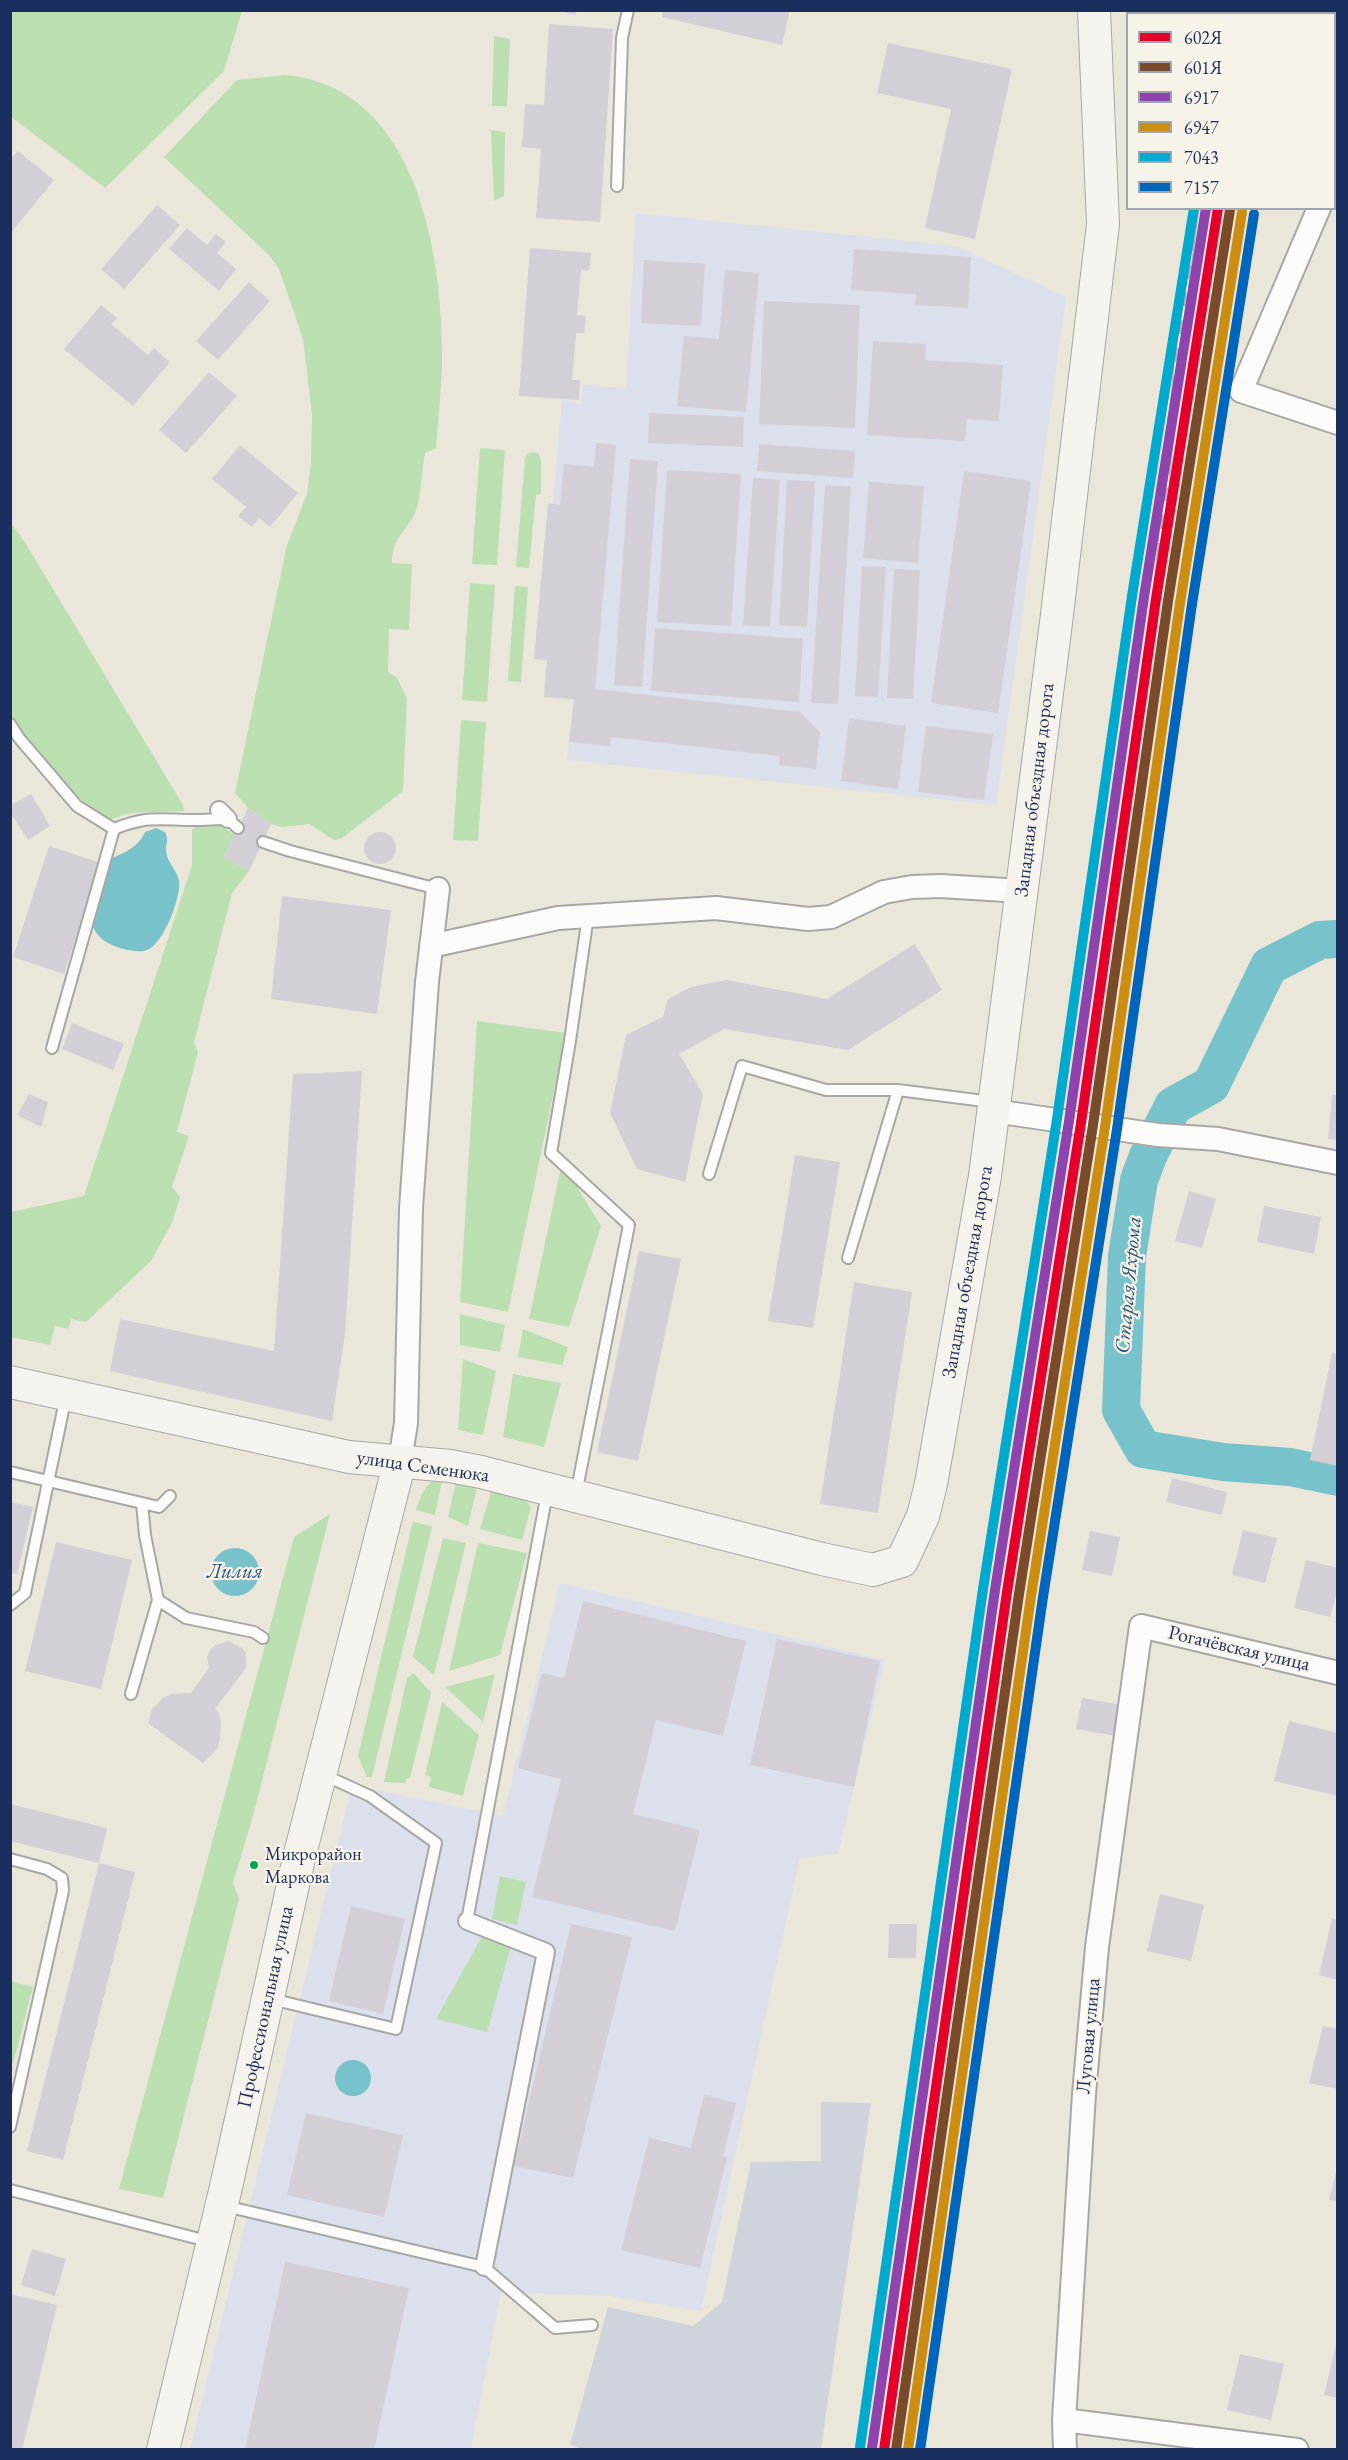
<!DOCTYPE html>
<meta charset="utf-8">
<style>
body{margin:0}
#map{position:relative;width:1348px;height:2460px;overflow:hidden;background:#eae7da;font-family:"EB Garamond",serif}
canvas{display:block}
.frame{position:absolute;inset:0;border:12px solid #1b2f5e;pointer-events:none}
.legend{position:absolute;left:1126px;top:12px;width:210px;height:198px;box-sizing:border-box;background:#f7f3e8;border:2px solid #9fa5b1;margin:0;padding:8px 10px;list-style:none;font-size:18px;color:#1b2f5e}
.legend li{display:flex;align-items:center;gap:12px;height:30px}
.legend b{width:30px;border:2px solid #9fa5b1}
</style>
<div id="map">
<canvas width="1348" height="2460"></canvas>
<div class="frame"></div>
<ul class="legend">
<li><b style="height:8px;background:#e4002b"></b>602Я</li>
<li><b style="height:8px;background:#7a4b2a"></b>601Я</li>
<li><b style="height:8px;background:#8e44ad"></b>6917</li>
<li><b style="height:8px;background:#cb8e13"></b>6947</li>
<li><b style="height:8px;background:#00a9ce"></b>7043</li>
<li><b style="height:8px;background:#0065bd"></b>7157</li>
</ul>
</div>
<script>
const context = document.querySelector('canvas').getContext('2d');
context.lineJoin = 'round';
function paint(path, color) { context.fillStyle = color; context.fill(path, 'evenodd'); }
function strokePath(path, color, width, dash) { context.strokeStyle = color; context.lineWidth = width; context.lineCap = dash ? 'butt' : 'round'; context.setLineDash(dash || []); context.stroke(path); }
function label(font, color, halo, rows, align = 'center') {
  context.font = font + ' "EB Garamond",serif'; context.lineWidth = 4.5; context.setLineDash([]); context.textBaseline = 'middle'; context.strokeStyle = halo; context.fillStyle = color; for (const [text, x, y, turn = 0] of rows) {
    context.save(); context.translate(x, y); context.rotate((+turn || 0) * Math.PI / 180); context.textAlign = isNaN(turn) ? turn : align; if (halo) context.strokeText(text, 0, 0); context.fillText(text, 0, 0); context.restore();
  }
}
const built = new Path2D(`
 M636 213 956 246 1066 297 996 805 567 760 574 700 544 697 547 661 534 659 548 503 553 504 562 399 581 405 583 384 626 389Z
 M560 1583 885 1660 838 1854 800 1858 701 2311 609 2296 501 2292 471 2449 190 2450 352 1785 503 1816Z`);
const industrial = new Path2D(`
 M821 2102 871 2103 821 2449 586 2450 570 2445 608 2307 693 2326 722 2302 751 2162 821 2161Z`);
const green = new Path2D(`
 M10 11 11 10 242 11 224 71 105 188 11 117Z
 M494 36 510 39 507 106H492Z
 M285 75C418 86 444 258 442 366 441 393 438 421 436 448L425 453C422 469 421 500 415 513 405 534 393 535 392 563L412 564 409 630 389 629 388 672 397 678 407 698 403 791 342 838 334 840 309 824 282 827 271 824 248 808 235 793 287 545 307 494 311 464 312 415 303 339 279 269 268 254 164 157 237 80Z
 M491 130 505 132 504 196 494 201Z
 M480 448 505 450 497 565 472 564Z
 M532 452 538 453 541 459V494L536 495 529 568 516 567 525 459 527 454Z
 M10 522 26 544 183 805 184 811 131 813 104 821 64 783 14 724 10 717Z
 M470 583 495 585 487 702 462 700Z
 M515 586 528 587 521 682 508 681Z
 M461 720 486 722 478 841 453 840Z
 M200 822 221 826 235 835 224 857 249 871 232 893 194 1042 198 1052 177 1132 189 1136 172 1187 180 1197 172 1223 151 1261 86 1322 71 1319 68 1329 55 1326 50 1345 11 1337V1212L84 1196 192 865V830Z
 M477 1021 566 1033 508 1312 460 1302Z
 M562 1162 601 1226 569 1327 529 1319Z
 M460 1314 505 1325 500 1352 460 1345Z
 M523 1329 568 1347 562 1365 518 1357Z
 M463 1359 496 1371 483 1435 458 1430Z
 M513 1374 561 1383 544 1447 503 1437Z
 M443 1476 435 1515 416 1510C421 1494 426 1481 443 1476Z
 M456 1482 477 1487 468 1526 448 1517Z
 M493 1485 519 1491 531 1507 522 1540 480 1529Z
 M330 1514 253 1816 233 1883 239 1899 163 2198 119 2189 294 1537Z
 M413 1521 432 1527 372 1777H367L358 1756Z
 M443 1538 466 1543 434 1675 413 1657Z
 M478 1543 527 1553 500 1655 449 1671Z
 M414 1673 431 1693 410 1778 406 1779 405 1783 384 1782 407 1678Z
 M495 1674 483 1722 445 1687Z
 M442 1702 479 1735 463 1796 429 1787 431 1777 425 1775Z
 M500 1876 526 1882 517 1925 493 1919 511 1946 487 2032 436 2019 492 1919Z
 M10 1981 33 1987 13 2064 10 2063Z`);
const water = new Path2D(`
 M156 828 165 832C169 840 166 843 166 850 166 861 176 869 179 880 182 896 163 945 147 950 140 953 127 950 120 948 106 943 98 939 92 925L111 859C126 851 138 848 145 832Z
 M211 1572a24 24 0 1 1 48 0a24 24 0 1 1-48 0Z
 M335 2078a18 18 0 1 1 36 0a18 18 0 1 1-36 0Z`);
const river = new Path2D(`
 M1338 939 1320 940 1269 966 1211 1085 1173 1106 1148 1156 1139 1180 1127 1256 1121 1410 1143 1449 1223 1462 1290 1467 1338 1477`);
const building = new Path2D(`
 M555 10H577L576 15Z
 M663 10H790L782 45 662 17Z
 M549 24 613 29 600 222 536 218 541 149 522 147 525 104 544 105Z
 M888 43 1012 69 975 239 925 228 951 109 877 93Z
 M18 151 54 180 10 234V160Z
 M157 205 180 225 124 289 101 269Z
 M187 228 207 245 216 234 226 242 217 253 236 269 219 291 169 249Z
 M530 248 591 253 589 271 581 270 577 315 586 316 584 333H576L572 380H580L579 400 519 396Z
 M854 249 971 257 968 308 915 305 916 294 851 290Z
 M644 260 705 264 701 326 641 323Z
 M725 270 759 273 746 412 677 406 684 336 719 339Z
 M249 282 270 301 218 360 196 341Z
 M764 301 860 305 855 428 759 424Z
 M101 305 117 318 111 324 148 355 154 348 170 362 133 406 64 349Z
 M873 341 926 344 925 360 1003 365 999 421 967 419 965 441 867 435Z
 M209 372 237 396 186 453 159 430Z
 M649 413 744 417 743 447 648 443Z
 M596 443 616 445 595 689 800 712 820 732 816 769 779 765 780 756 611 737 610 746 569 742 574 699 544 697 547 660 534 659 548 503 560 505 564 464 594 467Z
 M759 444 855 451 853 478 757 471Z
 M240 445 298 493 270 527 259 518 252 527 238 516 246 507 212 479Z
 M630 459 658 461 642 687 614 685Z
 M667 470 741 474 731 626 657 622Z
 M964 471 1031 481 998 713 931 703Z
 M753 478 780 480 770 627 743 625Z
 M787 480 815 481 807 627 779 625Z
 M869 482 924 486 918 563 863 558Z
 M825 485 851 487 838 704 811 703Z
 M862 566 886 567 878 697 855 696Z
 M894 569 920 570 913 699 887 698Z
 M655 628 803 639 799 702 651 691Z
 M849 718 906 726 898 789 841 781Z
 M926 726 993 734 984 800 918 792Z
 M31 794 50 826 28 840 10 812V806Z
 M248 808 271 824 249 871 224 857Z
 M364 848a16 16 0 1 1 32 0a16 16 0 1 1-32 0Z
 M49 846 100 863 64 974 13 957Z
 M282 896 391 910 377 1014 271 999Z
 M915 944 942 990 848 1050 724 1029 679 1054 703 1094 685 1182 637 1169 610 1113 626 1035 663 1017 668 999 691 987 726 980 827 999Z
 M72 1023 124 1044 113 1070 62 1049Z
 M362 1071 345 1334 332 1421 110 1371 120 1319 274 1351 293 1074Z
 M29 1094 48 1102 41 1127 17 1115Z
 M1332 1095H1338V1140L1328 1139Z
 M795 1155 840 1162 813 1328 768 1321Z
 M1189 1191 1216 1199 1202 1248 1175 1241Z
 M1264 1206 1321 1217 1314 1254 1257 1242Z
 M639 1251 681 1259 638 1461 597 1452Z
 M854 1282 912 1292 878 1513 820 1504Z
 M1332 1353 1338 1354V1466L1310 1460Z
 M1172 1478 1227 1492 1222 1515 1166 1502Z
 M10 1502 33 1507 17 1574 10 1573Z
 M1243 1530 1277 1538 1265 1583 1232 1575Z
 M1090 1531 1120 1537 1112 1576 1082 1570Z
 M56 1542 132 1560 101 1689 25 1671Z
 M1306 1560 1338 1568V1587L1330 1617 1294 1608Z
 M583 1601 746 1641 723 1736 656 1720 633 1814 700 1830 675 1931 532 1897 561 1779 518 1768 542 1673 564 1678Z
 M777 1639 880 1661 854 1787 750 1765Z
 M229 1641 242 1648 246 1654V1668L215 1709 218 1711 221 1721 220 1740 217 1749 203 1763 148 1723 152 1709 163 1698 172 1694 191 1693 209 1668 207 1657 210 1650 215 1645Z
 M1082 1698 1122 1705 1116 1736 1076 1729Z
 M1289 1721 1338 1733V1796L1274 1781Z
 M10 1804 107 1828 99 1863 135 1872 63 2160 27 2151 99 1863 10 1841Z
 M1160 1894 1204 1905 1191 1961 1147 1951Z
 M351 1906 405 1919 383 2014 329 2001Z
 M1332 1919 1338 1920V1980L1319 1975Z
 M571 1924 632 1937 573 2178 514 2166Z
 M889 1924H917L916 1958H888Z
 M1323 2026 1338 2029V2089L1309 2083Z
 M704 2095 736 2103 723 2156 727 2157 700 2268 621 2250 649 2138 691 2148Z
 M306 2113 403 2135 384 2217 287 2195Z
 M1337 2169H1338V2201L1329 2200Z
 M32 2249 66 2259 55 2296 21 2285Z
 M285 2262 409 2288 374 2450H245Z
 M10 2294 57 2305 22 2450H10Z
 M1337 2340H1338V2398L1324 2395Z
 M1240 2354 1284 2364 1271 2420 1227 2410Z`);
const service = new Path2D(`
 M617 186 622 38 628 10
 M10 724 19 738 77 806 114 829C148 815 160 820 194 820 205 820 217 819 228 819L238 828
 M263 842 290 851 438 889
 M52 1048 114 829
 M709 1174 742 1066 826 1090H898L992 1102
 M848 1258 898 1090
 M10 1472 159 1507 170 1496
 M576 1494 629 1225 551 1153 570 1041 588 916
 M142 1503 145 1535 158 1600 186 1618 254 1632 263 1638
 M10 1605 25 1593 66 1396
 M131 1694 158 1600
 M10 1859 47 1869 62 1878 63 1891 10 2127
 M467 1921 547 1493
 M271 1999 396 2029 436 1843 370 1796 324 1775
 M10 2190 211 2242
 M225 2206 484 2267 555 2328 592 2325`);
const pedestrian = new Path2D(`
 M219 810 228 819
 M467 1921 546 1952 484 2267`);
const minor = new Path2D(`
 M1334 172 1338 165
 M1319 208 1241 391 1338 423
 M431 946 558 918 716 908 808 919 831 917 884 892 912 887 940 886 1022 891
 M994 1111 1158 1135 1218 1139 1338 1163
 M400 1461 406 1423 411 1208 427 982 438 889
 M1064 2420 1297 2450
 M1065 2450 1064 2420 1084 2094 1097 1947 1141 1626 1338 1673`);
const secondary = new Path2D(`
 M10 1382 349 1457 450 1466 481 1472 822 1559 873 1570 902 1561 923 1516 931 1484 985 1176 1056 623 1103 224 1094 10
 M163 2450 226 2187 299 1858 400 1461`);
const rail = new Path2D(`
 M1222 14 1223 10
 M1156 599 1179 340 1196 208`);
const rail1 = new Path2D(`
 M884 2450 1007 1592 1081 1123 1156 599 1218 208`);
const rail2 = new Path2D(`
 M896 2450 1019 1594 1093 1125 1168 601 1230 210`);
const rail3 = new Path2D(`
 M872 2448 995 1590 1069 1121 1144 597 1206 208`);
const rail4 = new Path2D(`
 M908 2450 1031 1596 1105 1127 1180 603 1242 212`);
const rail5 = new Path2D(`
 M860 2447 983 1589 1057 1119 1132 596 1194 208`);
const rail6 = new Path2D(`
 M920 2450 1043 1597 1117 1129 1192 604 1254 214`);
const markers = [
 [254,1865,5,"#00a651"]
];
const busNames = [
 ["Микрорайон",265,1855],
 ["Маркова",265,1878]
];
const streetNames = [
 ["Западная объездная дорога",1035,790,-83],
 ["Западная объездная дорога",968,1272,-80],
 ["улица Семенюка",423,1467,8],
 ["Рогачёвская улица",1239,1649,13],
 ["Профессиональная улица",266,2007,-78],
 ["Луговая улица",1089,2036,-85]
];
const waterNames = [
 ["Старая Яхрома",1129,1285,-85],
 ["Лилия",235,1572]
];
paint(built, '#dbe0ec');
paint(industrial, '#cfd4dc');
paint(green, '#bcdfb2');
paint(water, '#78c3cb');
strokePath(river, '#78c3cb', 38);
paint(building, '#d4ced6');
strokePath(service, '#a7a8a6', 14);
strokePath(pedestrian, '#a7a8a6', 20);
strokePath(minor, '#a7a8a6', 26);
strokePath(secondary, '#a7a8a6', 34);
strokePath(service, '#fcfbf9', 10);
strokePath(pedestrian, '#fcfbf9', 16);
strokePath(minor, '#fcfbf9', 22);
strokePath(secondary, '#f6f3ef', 32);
strokePath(rail, '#b6b8bb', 7);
strokePath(rail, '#f7f3e8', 4.5, [14]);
strokePath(rail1, '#e4002b', 10);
strokePath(rail2, '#7a4b2a', 10);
strokePath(rail3, '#8e44ad', 10);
strokePath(rail4, '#cb8e13', 10);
strokePath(rail5, '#00a9ce', 10);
strokePath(rail6, '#0065bd', 10);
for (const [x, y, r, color] of markers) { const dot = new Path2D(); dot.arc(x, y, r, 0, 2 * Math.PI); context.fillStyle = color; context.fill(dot); strokePath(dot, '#f7f3e8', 2); }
label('18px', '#1b2f5e', '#f7f3e8', busNames, 'left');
label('20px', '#1b2f5e', '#f7f3e8', streetNames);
label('italic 21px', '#28577d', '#f7f3e8', waterNames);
</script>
